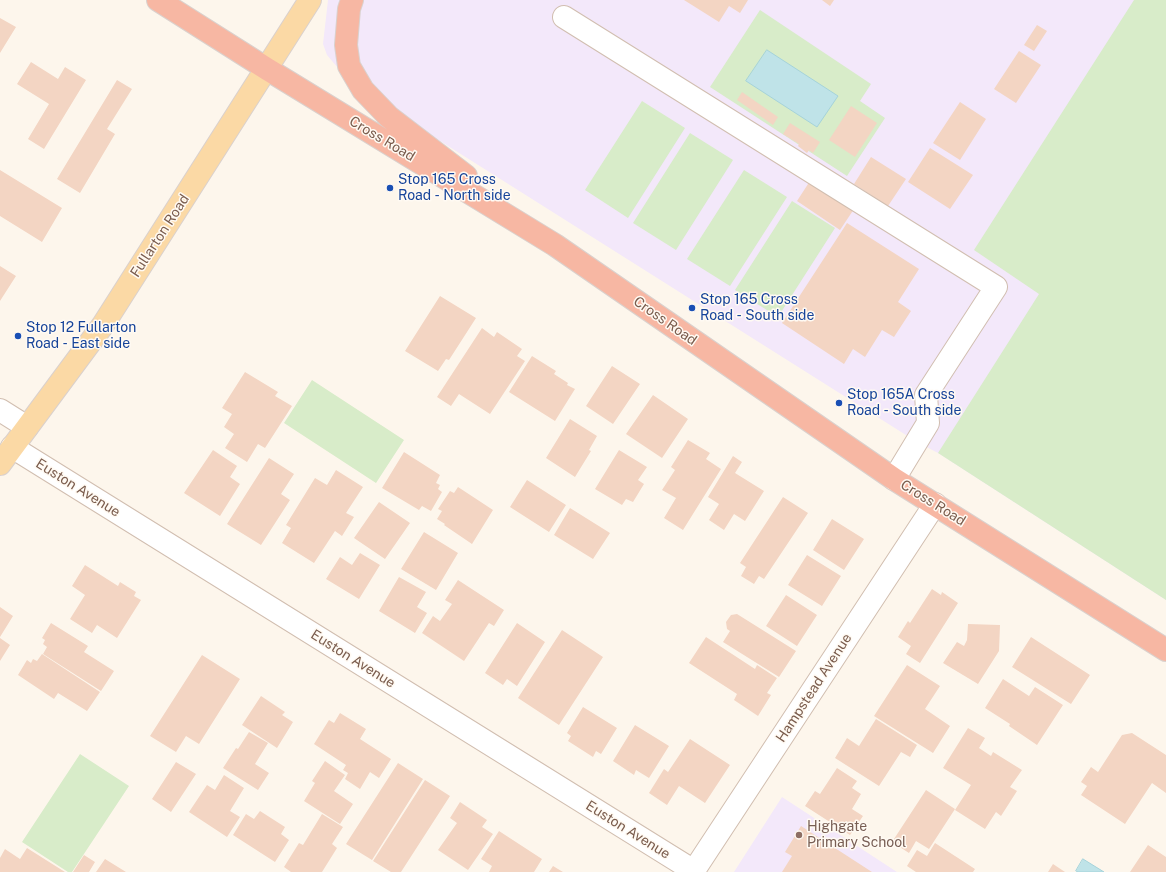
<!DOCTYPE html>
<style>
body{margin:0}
canvas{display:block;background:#fdf6ec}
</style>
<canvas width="1166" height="872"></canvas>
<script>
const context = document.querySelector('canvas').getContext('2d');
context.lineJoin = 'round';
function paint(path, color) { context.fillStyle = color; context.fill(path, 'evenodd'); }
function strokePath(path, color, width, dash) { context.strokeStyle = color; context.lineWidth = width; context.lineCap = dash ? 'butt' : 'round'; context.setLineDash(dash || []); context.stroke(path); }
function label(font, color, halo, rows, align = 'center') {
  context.font = font + ' "Public Sans",sans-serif'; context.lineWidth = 3; context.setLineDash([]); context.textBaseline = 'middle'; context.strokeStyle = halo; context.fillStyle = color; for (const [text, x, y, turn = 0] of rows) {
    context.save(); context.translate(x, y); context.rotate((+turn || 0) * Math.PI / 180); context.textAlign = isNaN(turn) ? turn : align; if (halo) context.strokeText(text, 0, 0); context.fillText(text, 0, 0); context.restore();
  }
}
const education = new Path2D(`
 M328 0H1166V600L938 453 917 442 353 86 327 55 323 44Z
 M782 797 897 872H734Z`);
const green = new Path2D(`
 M1134 0H1166V600L938 453 1039 294 974 250Z
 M760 10 871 84 860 101 885 118 847 176 710 87Z
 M642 101 685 128 628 218 585 190Z
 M690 133 733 160 676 250 633 223Z
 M744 170 787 197 730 286 687 259Z
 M792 201 835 228 778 317 735 290Z
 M312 380 404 440 376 483 284 423Z
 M80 754 129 786 72 872H68L22 842Z`);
const water = new Path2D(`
 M767 50 838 96 817 127 746 81Z
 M1083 859 1104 872H1078L1076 871Z`);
const building = new Path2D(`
 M684 0H748L740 13 729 6 719 22Z
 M822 0H834L830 6Z
 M0 18 16 27 0 53Z
 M1037 25 1047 31 1034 51 1024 45Z
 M1019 51 1041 65 1016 103 994 89Z
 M31 62 58 79 65 67 86 80 44 149 28 139 49 104 17 84Z
 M117 80 132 89 107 129 115 134 80 193 57 179Z
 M742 92 778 117 773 125 737 100Z
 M960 102 986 119 960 160 933 143Z
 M851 106 877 123 855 157 829 140Z
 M790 123 820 142 813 153 809 150 807 153 798 146 799 144 783 134Z
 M930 148 973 175 950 209 908 182Z
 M871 157 906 179 888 206 854 184Z
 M0 170 62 208 42 242 0 216Z
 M810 181 854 209 840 230 797 201Z
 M847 223 919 269 898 302 911 311 894 337 882 330 865 357 853 349 844 364 782 323Z
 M0 266 16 276 0 301Z
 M440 296 476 318 449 360 446 359 438 371 405 351Z
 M482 328 494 337 497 332 522 349 517 356 525 361 490 414 459 394 451 406 437 397Z
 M532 356 556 371 554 374 568 383 567 385 575 389 555 421 509 392Z
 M612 366 640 384 613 424 586 406Z
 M245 372 278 392 275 396 292 406 265 448 258 444 247 462 225 448 234 434 224 427 232 414 222 408Z
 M653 395 688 419 662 458 626 434Z
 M570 419 597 436 589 450 591 451 575 477 546 458Z
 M688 440 710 453 706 459 721 469 683 530 664 518 676 498 662 490 675 470 671 467Z
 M213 450 237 466 230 477 240 484 220 516 184 493Z
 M619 450 647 467 638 480 644 484 633 502 626 499 622 505 595 489Z
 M404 452 440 475 436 483 440 485 438 489 442 492 431 511 422 506 419 510 382 488Z
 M733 456 742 462 735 473 764 491 745 521 734 514 724 530 709 520 719 504 708 497Z
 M269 458 294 474 281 494 290 500 261 545 227 524Z
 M336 470 363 487 346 513 354 517 342 536 335 531 314 563 282 543 291 528 286 525 315 478 327 485Z
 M527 480 566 505 549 532 510 507Z
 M458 487 493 510 472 544 444 525 445 524 437 519 442 511 438 509 450 491 454 493Z
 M783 497 808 513 764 579 759 576 754 584 741 576 746 567 740 563Z
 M379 502 410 523 385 559 354 538Z
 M570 508 610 533 593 559 554 535Z
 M832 519 864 539 844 570 813 550Z
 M424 532 458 553 436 590 401 569Z
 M360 553 380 565 359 599 326 579 340 557 352 565Z
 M807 555 841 576 822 606 788 585Z
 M85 565 118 586 120 582 136 592 134 596 141 600 117 638 97 625 92 633 70 619 85 595 72 586Z
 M399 577 426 592 417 607 427 613 415 633 379 611Z
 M458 580 504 610 494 626 489 623 464 661 422 633 433 616 440 621 452 604 445 600Z
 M932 589 941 595 942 592 958 603 920 663 906 654 911 646 898 637 908 621 910 623Z
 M786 595 817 615 797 646 766 626Z
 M0 607 13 616 0 637Z
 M737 614 796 651 779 677 723 642 730 631 727 629 726 622 731 615Z
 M51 623 88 646 84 652 114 671 101 691 43 654 47 647 43 644 45 640 42 638Z
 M517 623 545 642 517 686 507 679 503 685 485 673Z
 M968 624 1000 625 999 651 978 684 943 663 957 642 964 646 967 640Z
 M562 630 603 657 559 725 518 698Z
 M706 637 755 669 757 665 777 678 767 693 771 695 758 716 734 700 737 694 689 663Z
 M1031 637 1090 675 1071 704 1012 667Z
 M0 638 10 645 0 661Z
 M42 654 100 692 87 711 58 693 54 699 18 675 27 660 31 663 33 659 37 661Z
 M202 655 240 679 199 744 186 736 176 752 150 736Z
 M907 665 940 686 925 709 950 726 933 753 874 716Z
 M1003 679 1029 696 1035 687 1063 705 1037 745 1009 726 1010 724 985 708Z
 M261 696 285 712 282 715 293 722 277 748 242 725Z
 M583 707 617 728 601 754 596 751 593 757 568 741 571 736 567 733Z
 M340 713 366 729 360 739 391 759 379 778 370 772 360 789 345 779 348 773 343 770 346 765 314 744 329 720 334 723Z
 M876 719 917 745 910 757 901 752 879 786 835 758 847 738 859 746Z
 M635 725 669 746 649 778 636 770 634 775 613 761Z
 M968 728 985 738 979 748 991 756 993 752 1022 770 1010 787 1017 791 1001 816 996 812 985 829 955 810 971 785 943 768Z
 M249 732 268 743 255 764 269 773 258 790 223 768 236 748 238 749Z
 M1132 733 1166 755V793L1152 783 1125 824 1081 795 1087 786 1081 782 1091 767 1098 772 1122 735Z
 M690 739 730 765 705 803 679 786 667 805 649 793 664 769 668 772Z
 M325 761 345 775 334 791 353 804 340 824 304 801 315 783 312 781Z
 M176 762 196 774 171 812 152 799Z
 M398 763 423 779 372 860 346 844Z
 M837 768 857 781 852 788 861 794 852 809 863 816 850 835 805 806 815 791 820 794Z
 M224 775 244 788 230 811 240 817 227 837 189 812 207 785 215 790Z
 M425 780 450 796 401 872H391L373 861Z
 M926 790 955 809 929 849 916 841 909 853 892 842Z
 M460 802 487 820 482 827 493 834 468 870 438 850 457 823 450 818Z
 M260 811 285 827 281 834 289 840 275 862 233 835 246 814 254 819Z
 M322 814 343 827 332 844 337 848 322 872H291L284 867 299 843 303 845Z
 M801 826 872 872H782L792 856 785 852Z
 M499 831 542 859 534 872H489L492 866 481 859Z
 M935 843 975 869 973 872H916L907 866 917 850 927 856Z
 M1148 845 1166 857V872H1130Z
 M27 848 65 872H0V858L5 849 20 859Z
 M84 855 95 862 89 872H73Z
 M105 859 126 872H96Z
 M1053 864 1065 872H1048Z
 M553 866 563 872H549Z`);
const minor = new Path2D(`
 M564 17 996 287 926 395 928 423 894 479
 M0 410 27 427
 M12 447 694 871
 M693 872 935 504`);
const major = new Path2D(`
 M0 464 103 325 310 0`);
const highway = new Path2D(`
 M158 0 267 69 555 245 894 479 1166 650
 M352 0 349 9 346 45 349 66 363 90 389 117 466 176`);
const markers = [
 [390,188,4,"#1a4fb4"],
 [692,308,4,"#1a4fb4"],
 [18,336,4,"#1a4fb4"],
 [839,403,4,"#1a4fb4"],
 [799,835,4,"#8d6e63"]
];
const streetNames = [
 ["Cross Road",382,139,31],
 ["Fullarton Road",160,236,-57],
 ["Cross Road",665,321,35],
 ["Euston Avenue",78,488,32],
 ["Cross Road",933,503,32],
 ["Euston Avenue",353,659,32],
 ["Hampstead Avenue",814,688,-57],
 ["Euston Avenue",628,830,32]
];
const transitNames = [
 ["Stop 165 Cross",398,180],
 ["Road - North side",398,196],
 ["Stop 165 Cross",700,300],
 ["Road - South side",700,316],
 ["Stop 12 Fullarton",26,328],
 ["Road - East side",26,344],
 ["Stop 165A Cross",847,395],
 ["Road - South side",847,411]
];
const educationNames = [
 ["Highgate",807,827],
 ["Primary School",807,843]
];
paint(education, '#f3e8fa');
paint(green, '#d8ecc9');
paint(water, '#bfe3e8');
strokePath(water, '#a5d3da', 1);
paint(building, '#f3d5c3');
strokePath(minor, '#d1beb0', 24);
strokePath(major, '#dad1cd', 24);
strokePath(highway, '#dad1cd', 24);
strokePath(minor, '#fff', 22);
strokePath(major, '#fbd9a5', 22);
strokePath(highway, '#f7b7a3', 22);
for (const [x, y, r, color] of markers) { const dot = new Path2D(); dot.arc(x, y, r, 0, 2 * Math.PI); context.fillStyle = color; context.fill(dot); strokePath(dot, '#fffaf3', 1.5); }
label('14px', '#7a5c4d', '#fffaf3', streetNames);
label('14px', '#164399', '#fffaf3', transitNames, 'left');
label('14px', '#785e54', '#fffaf3', educationNames, 'left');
</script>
